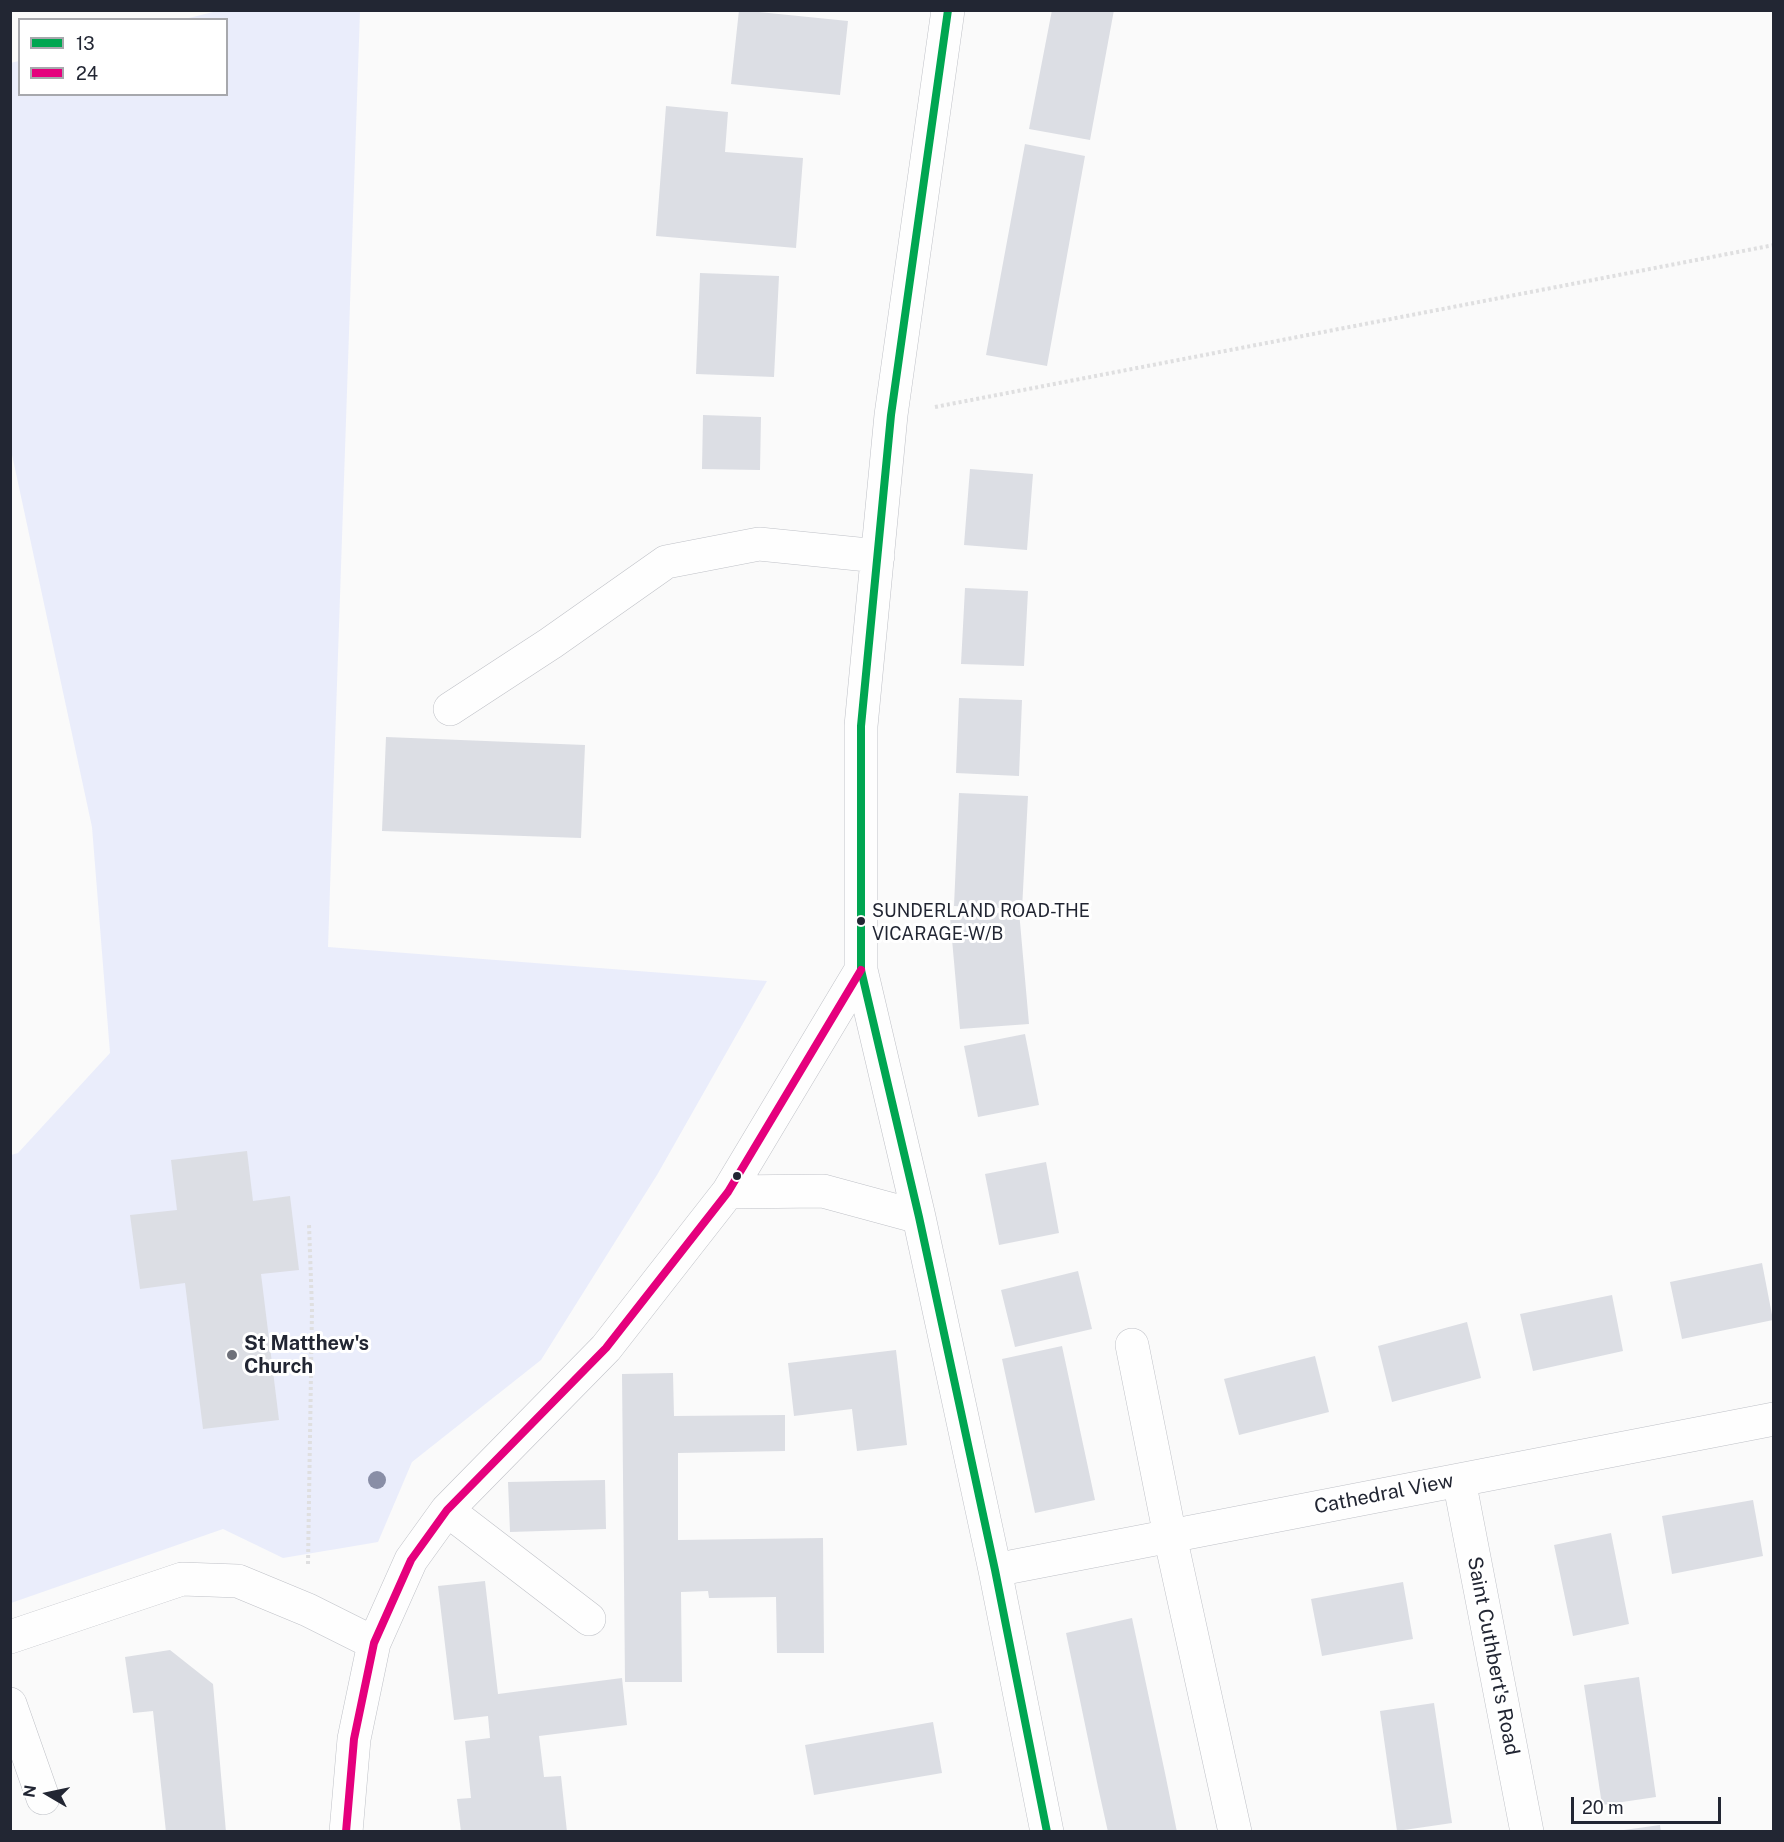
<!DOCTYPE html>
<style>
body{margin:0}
#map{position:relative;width:1784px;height:1842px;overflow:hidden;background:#fafafa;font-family:"Public Sans",sans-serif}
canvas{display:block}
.frame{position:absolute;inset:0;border:12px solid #222633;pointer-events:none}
.legend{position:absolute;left:18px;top:18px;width:210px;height:78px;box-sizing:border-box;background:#fff;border:2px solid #a7a8ad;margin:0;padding:8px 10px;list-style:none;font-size:18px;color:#222633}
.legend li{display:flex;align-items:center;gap:12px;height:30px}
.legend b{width:30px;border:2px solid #a7a8ad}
.north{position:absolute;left:18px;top:1764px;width:60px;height:60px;-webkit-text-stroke:4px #fff;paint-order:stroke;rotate:279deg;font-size:16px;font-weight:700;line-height:24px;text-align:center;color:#222633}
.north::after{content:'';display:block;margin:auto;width:21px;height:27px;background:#222633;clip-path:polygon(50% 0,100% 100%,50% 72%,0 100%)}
.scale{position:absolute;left:1571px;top:1797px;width:150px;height:27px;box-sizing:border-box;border:3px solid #222633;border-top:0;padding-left:8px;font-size:18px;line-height:21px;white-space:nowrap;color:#222633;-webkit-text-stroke:4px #fff;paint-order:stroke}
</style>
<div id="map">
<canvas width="1784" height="1842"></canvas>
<div class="frame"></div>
<ul class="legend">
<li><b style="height:8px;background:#00a651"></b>13</li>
<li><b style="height:8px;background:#e5007d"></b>24</li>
</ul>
<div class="north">N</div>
<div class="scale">20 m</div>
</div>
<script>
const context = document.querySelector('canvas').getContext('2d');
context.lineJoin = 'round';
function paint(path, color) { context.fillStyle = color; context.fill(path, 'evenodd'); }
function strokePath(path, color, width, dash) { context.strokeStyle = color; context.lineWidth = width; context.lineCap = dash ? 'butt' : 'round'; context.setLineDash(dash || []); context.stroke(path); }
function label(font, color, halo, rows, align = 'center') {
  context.font = font + ' "Public Sans",sans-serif'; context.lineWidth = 6; context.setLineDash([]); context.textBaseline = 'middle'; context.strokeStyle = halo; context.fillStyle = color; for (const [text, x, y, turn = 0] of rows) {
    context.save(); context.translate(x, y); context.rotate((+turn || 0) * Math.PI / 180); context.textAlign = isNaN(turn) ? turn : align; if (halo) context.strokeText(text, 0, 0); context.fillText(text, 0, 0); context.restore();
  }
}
const green = new Path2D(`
 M221 10 360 11 328 947 767 981 657 1175 541 1360 412 1462 378 1542 283 1558 223 1529 11 1603V1155L18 1153 110 1053 92 827 11 450 10 63 19 61 20 94H226V20L185 19Z`);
const building = new Path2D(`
 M739 10 848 21 840 95 731 84Z
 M1052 10H1114L1090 140 1029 129Z
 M666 106 728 112 725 152 803 158 796 248 656 236Z
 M1025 144 1085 156 1047 366 986 355Z
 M700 273 779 276 774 377 696 374Z
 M703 415 761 417 760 470 702 469Z
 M970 469 1033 474 1027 550 964 545Z
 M965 588 1028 591 1024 666 961 664Z
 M959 698 1022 700 1019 776 956 773Z
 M386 737 585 745 581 838 382 831Z
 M959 793 1028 796 1022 909 954 906Z
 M1019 911 1029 1024 960 1029 950 917Z
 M1025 1034 1039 1105 978 1117 964 1046Z
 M247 1151 253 1201 290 1196 299 1270 261 1274 279 1420 203 1429 185 1283 140 1289 130 1215 177 1210 171 1160Z
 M1046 1162 1059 1233 999 1245 985 1174Z
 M1762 1263 1773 1320 1682 1339 1670 1282Z
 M1078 1271 1092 1329 1015 1347 1001 1290Z
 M1612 1295 1623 1351 1533 1371 1520 1314Z
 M1467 1322 1481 1378 1392 1402 1378 1346Z
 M1062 1346 1095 1500 1035 1513 1002 1359Z
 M896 1350 907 1445 857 1451 852 1409 794 1416 788 1363Z
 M1315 1356 1329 1412 1239 1435 1224 1379Z
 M673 1373 674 1416 785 1415V1451L678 1453V1540L823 1538 824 1653H777L776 1597 709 1598 708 1591 681 1592 682 1682H625L622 1374Z
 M605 1480 606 1529 510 1532 508 1482Z
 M1753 1500 1763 1556 1672 1574 1662 1516Z
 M1611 1533 1629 1624 1573 1636 1554 1545Z
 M485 1581 498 1694 622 1678 627 1725 539 1736 544 1777 561 1776 567 1832H461L457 1799 471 1798 465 1741 490 1738 488 1716 454 1720 438 1586Z
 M1403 1582 1413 1639 1322 1656 1311 1599Z
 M1132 1618 1165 1773 1177 1832H1108L1098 1787 1066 1633Z
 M170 1650 213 1684 226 1832H166L153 1711 133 1713 125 1657Z
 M1639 1677 1656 1797 1602 1805 1584 1685Z
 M1434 1703 1452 1823 1397 1831 1380 1711Z
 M933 1722 942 1773 814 1795 805 1745Z
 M1660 1825 1661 1832H1624V1830Z`);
const path = new Path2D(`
 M935 407 1774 245
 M308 1564 312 1309 309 1224`);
const minor = new Path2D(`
 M948 10 891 415 861 726V970L919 1217 995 1570 1047 1832
 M450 709 551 643 666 562 759 544 878 556
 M728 1192 823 1191 919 1217
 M1132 1345 1170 1536 1235 1832
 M1459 1480 1527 1832
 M447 1510 589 1619
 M995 1570 1774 1419
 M10 1637 182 1579 238 1581 308 1610 374 1643
 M10 1704 43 1798
 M346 1832 354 1739 374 1643 411 1560 447 1510 606 1348 728 1192 861 970`);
const bus1 = new Path2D(`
 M948 10 891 415 861 726V970L919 1217 995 1570 1047 1832`);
const bus2 = new Path2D(`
 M346 1832 354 1739 374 1643 411 1560 447 1510 606 1348 728 1192 861 970`);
const trees = [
 [377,1480]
];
const markers = [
 [861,921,5,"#222633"],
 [737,1176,5,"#222633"],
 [232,1355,6,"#6e7079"]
];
const busNames = [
 ["SUNDERLAND ROAD-THE",872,911],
 ["VICARAGE-W/B",872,934]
];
const poiNames = [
 ["St Matthew's",244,1344],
 ["Church",244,1367]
];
const streetNames = [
 ["Cathedral View",1384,1494,-11],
 ["Saint Cuthbert's Road",1493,1656,79]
];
paint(green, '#eaedfb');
paint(building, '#dcdee4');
strokePath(minor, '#bfc1c7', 34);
strokePath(path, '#dfdfe0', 4, [3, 3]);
strokePath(minor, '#fefefe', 33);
strokePath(bus1, '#00a651', 8);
strokePath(bus2, '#e5007d', 8);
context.fillStyle = '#898ea6';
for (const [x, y] of trees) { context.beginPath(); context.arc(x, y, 9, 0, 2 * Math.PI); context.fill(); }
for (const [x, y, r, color] of markers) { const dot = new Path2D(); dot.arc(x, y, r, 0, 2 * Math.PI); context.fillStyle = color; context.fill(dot); strokePath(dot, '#fff', 2); }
label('18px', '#222633', '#fff', busNames, 'left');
label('bold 20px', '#222633', '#fff', poiNames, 'left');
label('20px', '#222633', '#fff', streetNames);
</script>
